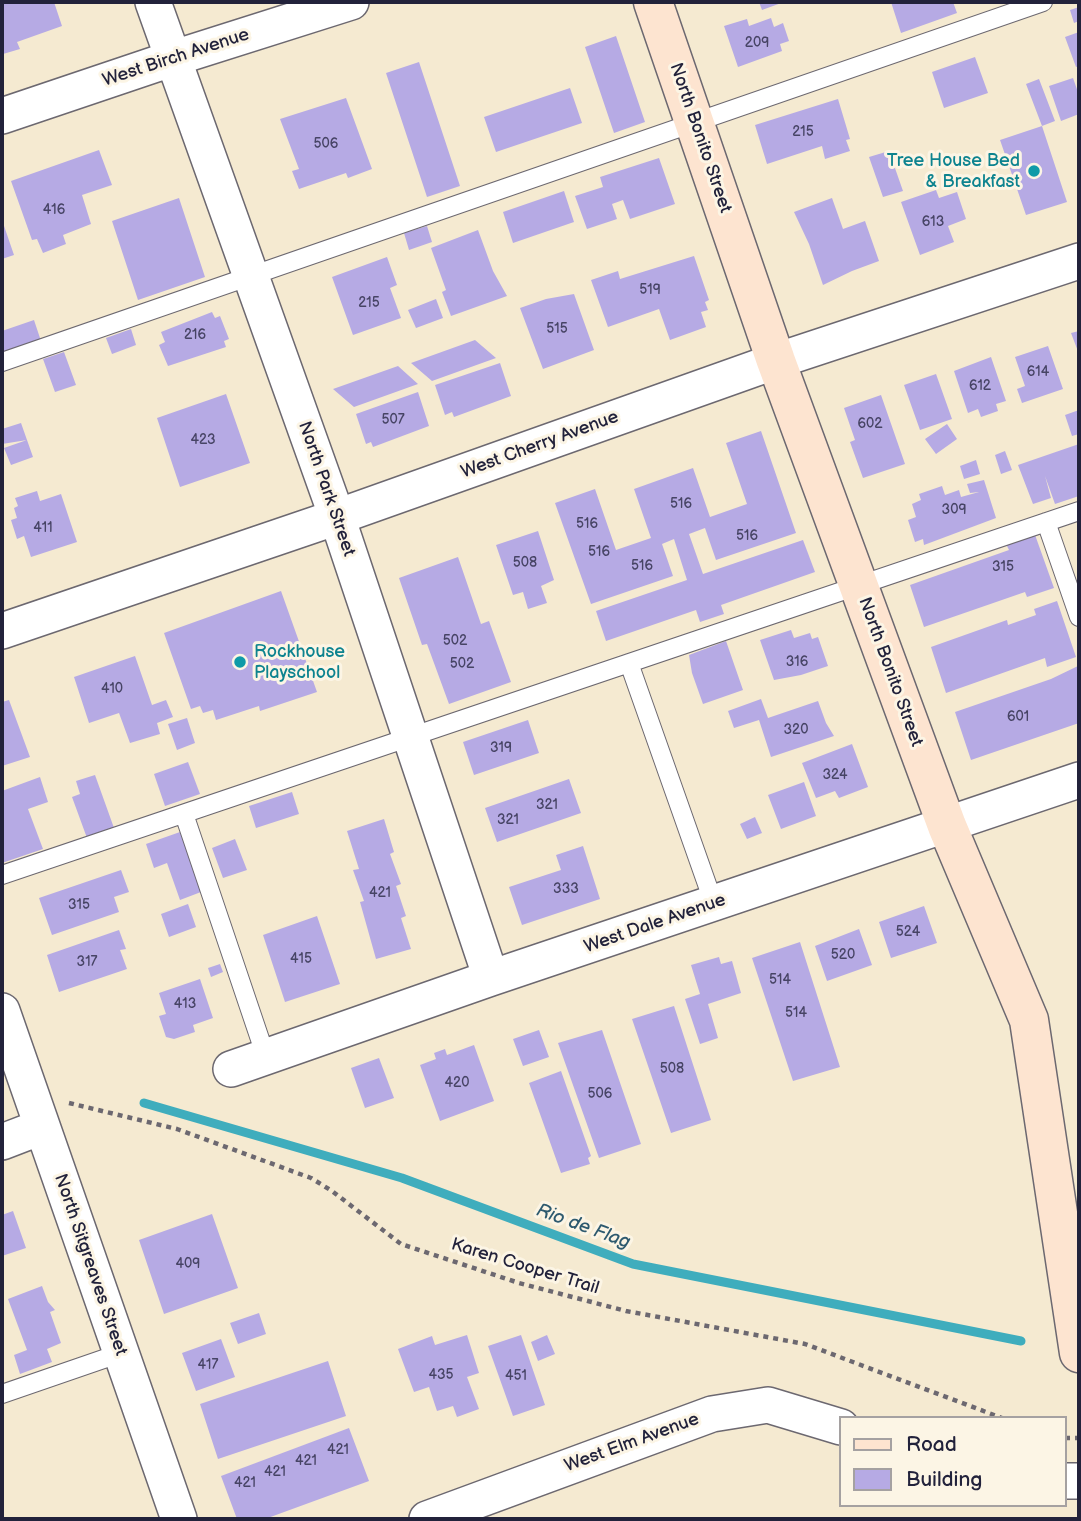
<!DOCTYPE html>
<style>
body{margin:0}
#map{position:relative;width:1081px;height:1521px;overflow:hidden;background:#f5ead1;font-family:"Balsamiq Sans",sans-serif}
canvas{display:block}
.frame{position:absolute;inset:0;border:4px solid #22223b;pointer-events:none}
.legend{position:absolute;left:839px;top:1416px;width:228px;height:91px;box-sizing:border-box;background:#fcf5e5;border:2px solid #a5a1a1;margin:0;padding:9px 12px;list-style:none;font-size:21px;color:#22223b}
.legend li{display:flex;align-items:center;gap:14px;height:35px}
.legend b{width:35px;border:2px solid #a5a1a1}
</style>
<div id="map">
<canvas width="1081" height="1521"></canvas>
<div class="frame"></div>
<ul class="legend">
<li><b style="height:9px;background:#fde4d0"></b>Road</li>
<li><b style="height:19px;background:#b6aae4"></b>Building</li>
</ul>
</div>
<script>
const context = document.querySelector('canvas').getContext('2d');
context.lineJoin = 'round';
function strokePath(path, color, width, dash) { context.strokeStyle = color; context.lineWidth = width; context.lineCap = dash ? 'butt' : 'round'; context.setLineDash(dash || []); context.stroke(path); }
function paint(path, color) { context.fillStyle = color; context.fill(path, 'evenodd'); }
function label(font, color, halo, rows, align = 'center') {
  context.font = font + ' "Balsamiq Sans",sans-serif'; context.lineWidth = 6; context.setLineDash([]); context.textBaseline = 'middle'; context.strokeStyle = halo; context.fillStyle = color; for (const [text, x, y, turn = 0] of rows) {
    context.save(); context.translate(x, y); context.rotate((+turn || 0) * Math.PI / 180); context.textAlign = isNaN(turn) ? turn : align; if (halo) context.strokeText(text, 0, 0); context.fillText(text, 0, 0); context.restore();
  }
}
const stream = new Path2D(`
 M144 1103 402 1178 633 1264 1021 1341`);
const building = new Path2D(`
 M2 2H54L62 26 17 42 20 49 3 54 2 15 4 14Z
 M759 2H784L762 10Z
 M891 2H953L957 13 901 33Z
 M1079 7V21L1074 23 1070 10Z
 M771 18 774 27 783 23 789 41 780 44 782 51 738 67 724 26 747 19 749 26Z
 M1079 32V66L1076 67 1065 37Z
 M616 36 645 122 614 133 585 47Z
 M975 57 988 93 944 108 932 72Z
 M419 62 460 186 427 197 386 73Z
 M1073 78 1079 95V114L1061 121 1049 86Z
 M1039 79 1055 121 1042 126 1067 202 1026 215 1000 140 1042 126 1026 84Z
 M570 88 582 123 496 152 484 117Z
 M346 98 372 169 348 178 346 173 299 189 292 171 299 169 280 119Z
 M838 99 850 139 846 140 850 151 825 159 822 146 767 164 755 125Z
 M99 150 112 185 82 195 91 224 63 235 66 244 43 253 37 239 32 240 11 181Z
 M889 151 903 191 883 197 869 157Z
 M659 158 675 204 630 219 623 200 612 204 617 219 587 229 575 196 603 187 600 177Z
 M936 190 939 198 957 192 966 219 948 226 954 242 920 255 901 202Z
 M564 191 574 222 513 243 503 212Z
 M179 198 205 277 138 300 112 221Z
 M832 198 843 229 865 221 879 261 852 271 823 285 809 244 794 212Z
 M2 220 14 255 2 259Z
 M427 226 432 242 409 250 404 233Z
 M478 230 493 271 507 296 451 316 442 292 446 290 431 248Z
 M694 256 709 300 705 302 708 310 701 312 706 327 670 340 659 309 608 327 591 280 618 271 620 279Z
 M387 257 397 285 390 288 401 318 353 335 332 277Z
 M574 294 594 350 543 369 520 308 546 299Z
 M436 299 443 318 416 328 408 310Z
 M212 312 215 318 220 316 229 339 224 341 226 347 168 366 159 345 165 342 161 332Z
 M34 320 41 341 2 354V331Z
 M131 329 136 345 112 354 106 338Z
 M1079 331V354L1071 333Z
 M475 340 496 358 432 381 411 363Z
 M1048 346 1063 389 1022 403 1017 389 1025 386 1015 357Z
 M64 352 76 385 55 392 43 359Z
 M991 357 1006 401 996 404 998 411 981 417 978 409 968 413 954 371Z
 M500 363 511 396 454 417 452 412 445 415 435 385Z
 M398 366 418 384 354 407 333 389Z
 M936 374 952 419 920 430 904 385Z
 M418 392 429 426 373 447 371 442 366 444 356 414Z
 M226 394 250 463 180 487 157 418Z
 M881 395 905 464 863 478 850 442 855 440 844 408Z
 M1079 410V434L1072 436 1065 415Z
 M21 423 33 457 11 465 4 448 27 440 2 444V429Z
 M947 424 957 439 936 454 925 439Z
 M761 431 796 533 716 560 705 528 689 534 703 574 803 540 815 572 721 605 724 614 700 622 696 610 606 641 596 611 687 580 674 539 662 544 673 576 591 604 555 503 595 489 616 550 651 538 634 489 693 468 710 517 747 504 726 443Z
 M1079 444V496L1055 504 1045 476 1051 498 1033 504 1018 465Z
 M1005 451 1012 470 1001 474 995 455Z
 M976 460 980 474 964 479 960 466Z
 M984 480 996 518 924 545 923 539 915 542 908 520 916 517 912 504 921 500 919 494 942 486 945 495 959 490 961 497 979 492 970 493 967 484Z
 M37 491 40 501 61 494 77 542 31 557 24 536 17 539 11 520 17 518 14 508 18 506 15 498Z
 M538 531 554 580 541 586 547 603 528 609 523 592 513 595 496 545Z
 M1034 532 1054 588 1027 597 1025 592 924 627 910 585 1009 550 1005 542Z
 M458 557 481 624 489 621 511 682 449 704 427 644 422 645 399 578Z
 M281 591 317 692 260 711 259 706 216 720 213 710 203 713 200 706 191 709 164 633Z
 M1057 601 1076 657 1047 667 1045 658 946 693 931 647 1007 620 1008 625 1036 615 1034 609Z
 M791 630 794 638 810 633 812 639 818 637 828 666 801 675 774 680 760 640Z
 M726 641 743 690 703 704 692 673 689 655Z
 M135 656 152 705 166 700 173 717 157 723 160 734 130 743 119 713 89 723 74 677Z
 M1078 666 1079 723 971 760 955 712 1051 679Z
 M761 699 768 718 818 701 826 723 834 736 771 757 759 720 734 728 728 711Z
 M9 700 30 757 2 766V702Z
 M187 718 195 743 177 750 168 724Z
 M528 720 539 753 474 775 463 742Z
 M852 744 868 787 839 798 835 791 816 798 802 763Z
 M188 762 200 794 165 806 154 774Z
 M95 775 114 828 87 838 72 797 80 794 76 781Z
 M40 777 48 802 28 809 43 849 2 863V791Z
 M569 779 581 813 497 842 485 808Z
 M804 782 816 816 781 829 768 795Z
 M292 792 299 814 256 828 249 806Z
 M755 817 762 833 747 839 740 824Z
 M384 819 394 852 390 854 401 884 396 886 406 916 401 918 411 949 376 959 360 902 364 901 353 870 359 869 347 831Z
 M180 832 201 892 180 900 167 863 154 868 146 844Z
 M235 839 247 870 223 878 212 848Z
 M583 846 600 899 522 925 509 887 561 870 556 855Z
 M121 870 129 892 114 897 119 912 52 935 39 898Z
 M188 904 196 927 169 937 161 914Z
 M924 906 937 943 891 958 879 922Z
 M317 916 340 984 285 1002 263 935Z
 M859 929 872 965 827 981 815 946Z
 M119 930 126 949 120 950 127 969 59 992 47 955Z
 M800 942 840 1067 793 1081 752 958Z
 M719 957 721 964 732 961 741 993 708 1004 718 1038 700 1044 685 999 700 994 691 965Z
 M220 964 223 972 211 977 208 968Z
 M200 979 213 1018 193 1025 195 1032 174 1039 166 1037 159 1016 166 1014 159 993Z
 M674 1006 711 1120 671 1133 632 1019Z
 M539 1030 549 1057 523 1066 513 1039Z
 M602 1030 641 1144 599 1158 558 1043Z
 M474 1045 494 1101 440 1121 420 1065 436 1059 434 1053 445 1049 447 1055Z
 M379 1058 394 1098 365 1108 351 1068Z
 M561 1071 591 1156 588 1158 590 1164 561 1173 529 1083Z
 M13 1211 26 1248 2 1256V1215Z
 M212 1214 238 1288 164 1314 139 1240Z
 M42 1286 48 1302 55 1310 50 1312 61 1343 47 1349 52 1362 20 1374 14 1355 27 1350 8 1299Z
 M259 1313 266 1334 238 1344 230 1323Z
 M467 1335 479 1373 467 1377 479 1409 457 1417 453 1406 437 1411 429 1387 414 1392 398 1349 432 1336 435 1345Z
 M521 1335 545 1405 513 1416 488 1346Z
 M547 1335 555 1354 538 1361 531 1342Z
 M221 1339 235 1377 196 1391 182 1353Z
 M328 1361 346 1416 218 1459 200 1404Z
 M349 1428 369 1481 265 1519H237L221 1476Z`);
const path = new Path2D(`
 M69 1103 177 1129 311 1178 332 1191 401 1244 519 1283 626 1311 805 1344 1002 1418
 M1065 1438H1079`);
const lane = new Path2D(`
 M2 362 1043 2
 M1046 522 1079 617
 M629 663 714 904
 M184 814 266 1057
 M2 875 1079 511
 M2 1394 121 1353`);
const street = new Path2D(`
 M153 2 337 517 491 978
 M2 116 171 59 351 2
 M2 631 337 517 776 361 1079 261
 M2 1011 179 1519
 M231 1069 491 978 1079 780
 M2 1142 41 1127
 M1065 1481H1079
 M427 1519 712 1414 768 1405 841 1427`);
const secondary = new Path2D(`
 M653 2 776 361 947 826 1029 1020 1079 1353`);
const markers = [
 [1034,171,7,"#0f9aa8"],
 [240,662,7,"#0f9aa8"]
];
const numberNames = [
 ["209",757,43],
 ["215",803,132],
 ["506",326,144],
 ["416",54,210],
 ["613",933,222],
 ["519",650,290],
 ["215",369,303],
 ["515",557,329],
 ["216",195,335],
 ["614",1038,372],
 ["612",980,386],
 ["507",393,420],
 ["602",870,424],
 ["423",203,440],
 ["516",681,504],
 ["309",954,510],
 ["516",587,524],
 ["411",43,528],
 ["516",747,536],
 ["516",599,552],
 ["508",525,563],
 ["516",642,566],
 ["315",1003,567],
 ["502",455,641],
 ["316",797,662],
 ["502",462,664],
 ["410",112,689],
 ["601",1018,717],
 ["320",796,730],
 ["319",501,748],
 ["324",835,775],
 ["321",547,805],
 ["321",508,820],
 ["333",566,889],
 ["421",380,893],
 ["315",79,905],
 ["524",908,932],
 ["520",843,955],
 ["415",301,959],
 ["317",87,962],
 ["514",780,980],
 ["413",185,1004],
 ["514",796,1013],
 ["508",672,1069],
 ["420",457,1083],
 ["506",600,1094],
 ["409",188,1264],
 ["417",208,1365],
 ["435",441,1375],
 ["451",516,1376],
 ["421",338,1450],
 ["421",306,1461],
 ["421",275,1472],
 ["421",245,1483]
];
const streetNames = [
 ["West Birch Avenue",176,58,-18],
 ["North Bonito Street",700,138,71],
 ["West Cherry Avenue",540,445,-20],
 ["North Park Street",326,489,71],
 ["North Bonito Street",890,672,70],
 ["West Dale Avenue",655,924,-19],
 ["North Sitgreaves Street",90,1265,71],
 ["Karen Cooper Trail",525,1267,17],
 ["West Elm Avenue",632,1443,-20]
];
const cultureNames = [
 ["Tree House Bed",1020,161],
 ["& Breakfast",1020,182],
 ["Rockhouse",254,652,"left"],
 ["Playschool",254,673,"left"]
];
const waterNames = [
 ["Rio de Flag",583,1227,20]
];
strokePath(stream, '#3fadbd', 9);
paint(building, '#b6aae4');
strokePath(lane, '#6c6870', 20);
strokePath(street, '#6c6870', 38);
strokePath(secondary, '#6c6870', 41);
strokePath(path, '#6c6870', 4.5, [5, 5]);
strokePath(lane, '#fff', 18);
strokePath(street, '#fff', 35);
strokePath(secondary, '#fde4d0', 38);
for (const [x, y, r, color] of markers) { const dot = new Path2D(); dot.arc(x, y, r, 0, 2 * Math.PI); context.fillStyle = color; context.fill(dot); strokePath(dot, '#fcf5e5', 2.5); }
label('14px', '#474465', null, numberNames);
label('18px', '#22223b', '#fcf5e5', streetNames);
label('18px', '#0d838f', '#fcf5e5', cultureNames, 'right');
label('italic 19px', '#2e5a6f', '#fcf5e5', waterNames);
</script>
